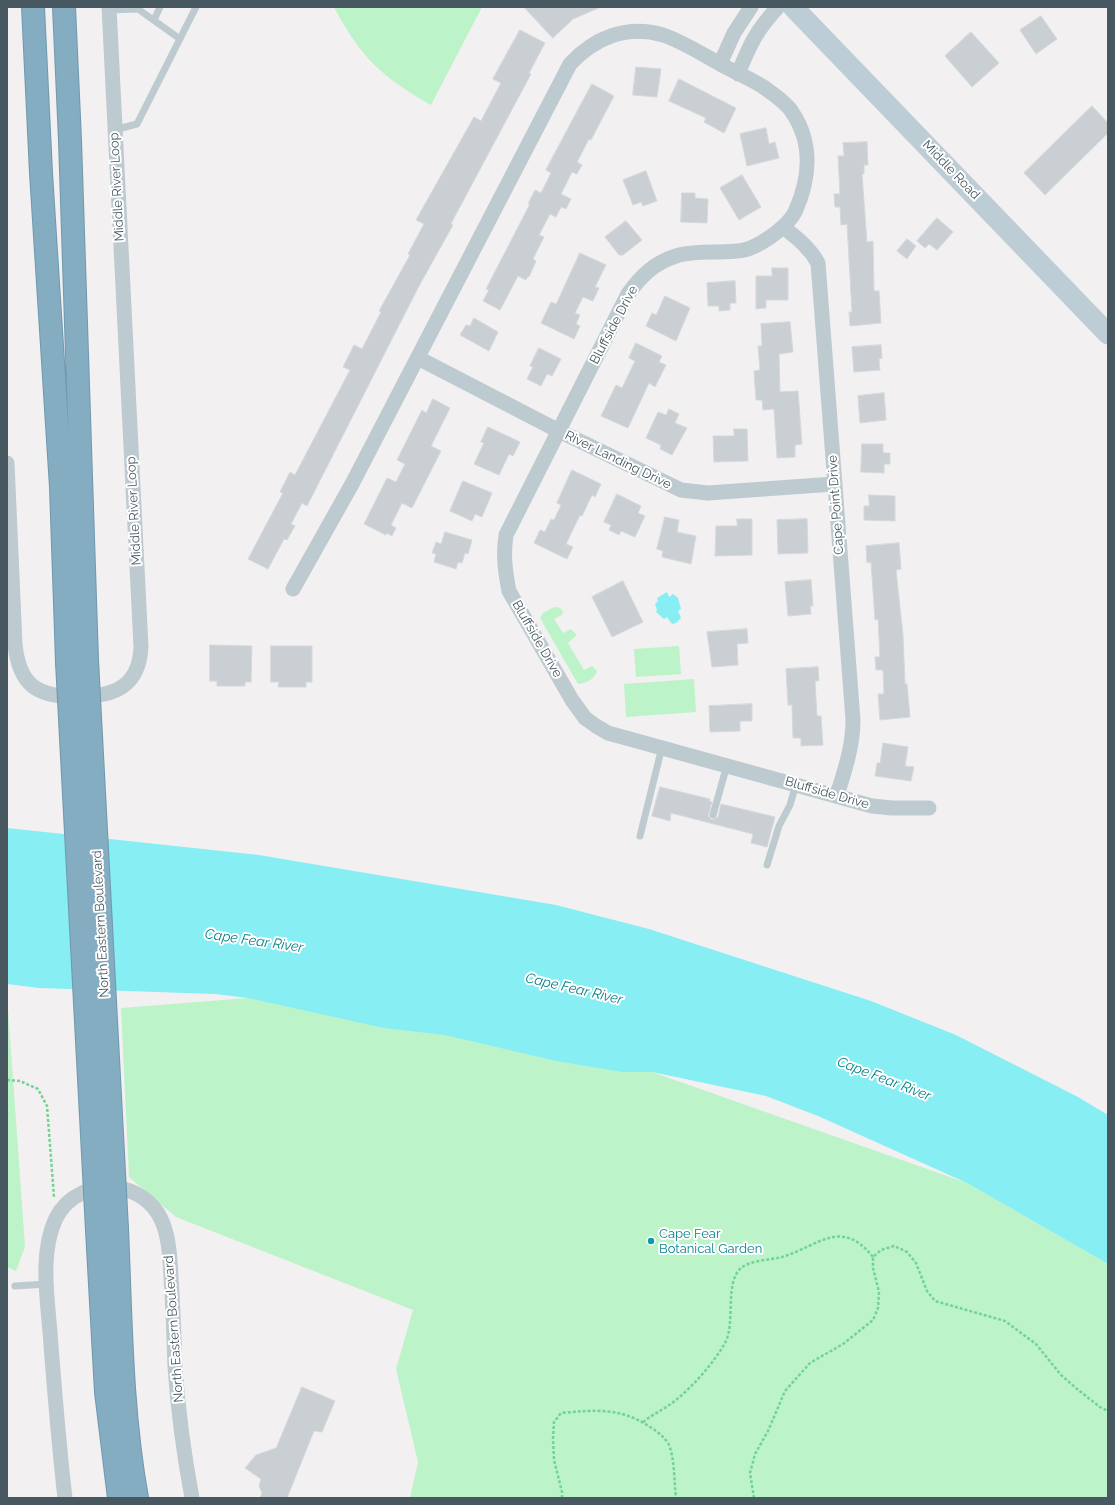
<!DOCTYPE html>
<style>
body{margin:0}
#map{position:relative;width:1115px;height:1505px;overflow:hidden;background:#f3f0f1;font-family:Raleway,sans-serif}
canvas{display:block}
.frame{position:absolute;inset:0;border:8px solid #475860;pointer-events:none}
</style>
<div id="map">
<canvas width="1115" height="1505"></canvas>
<div class="frame"></div>
</div>
<script>
const context = document.querySelector('canvas').getContext('2d');
context.lineJoin = 'round';
function paint(path, color) { context.fillStyle = color; context.fill(path, 'evenodd'); }
function strokePath(path, color, width, dash) { context.strokeStyle = color; context.lineWidth = width; context.lineCap = dash ? 'butt' : 'round'; context.setLineDash(dash || []); context.stroke(path); }
function label(font, color, halo, rows, align = 'center') {
  context.font = font + ' Raleway,sans-serif'; context.lineWidth = 4; context.setLineDash([]); context.textBaseline = 'middle'; context.strokeStyle = halo; context.fillStyle = color; for (const [text, x, y, turn = 0] of rows) {
    context.save(); context.translate(x, y); context.rotate((+turn || 0) * Math.PI / 180); context.textAlign = isNaN(turn) ? turn : align; if (halo) context.strokeText(text, 0, 0); context.fillText(text, 0, 0); context.restore();
  }
}
const green = new Path2D(`
 M334 7H482L431 105C383 78 360 57 334 7Z
 M554 607 560 608 563 611 562 615 554 619 563 633 571 629 577 635 568 643 584 670 592 666 597 671C595 679 585 684 578 684L540 618 543 613Z
 M679 646 681 674 636 677 634 649Z
 M694 679 696 712 626 717 624 684Z
 M7 995 25 1247 16 1271 7 1267Z
 M248 998 652 1072 967 1183 1108 1264V1498H410L418 1462 396 1369 413 1310 176 1217 129 1177 121 1008Z`);
const water = new Path2D(`
 M667 592 669 597 673 594 678 598 681 609 678 611 681 618 676 623 672 624 667 617 664 619 656 612 657 610 655 604 658 601 657 598Z
 M7 828 259 855 556 905 649 929 871 1001 956 1035 1078 1097 1108 1115V1264L967 1183 818 1116 766 1096 652 1072H622L556 1061 445 1035 384 1028 248 998 215 994 39 988 7 984Z`);
const building = new Path2D(`
 M524 7H601L573 19 553 38Z
 M1041 16 1057 39 1036 54 1020 30Z
 M520 30 545 43 529 73 531 74 455 216 451 224 453 225 419 286 307 506 302 503 291 524 295 526 287 540 284 539 268 569 248 559 283 493 280 492 290 472 295 475 350 370 343 367 354 345 362 349 381 312 379 311 410 255 408 254 424 224 416 220 474 117 481 121 501 83 493 79Z
 M971 32 999 63 972 87 945 56Z
 M636 67 661 69 657 97 633 95Z
 M679 79 736 108 724 133 704 122 706 118 669 101Z
 M592 84 614 96 591 140 589 139 577 162 582 165 577 174 572 172 561 194 571 199 566 209 561 207 556 217 550 214 539 235 544 237 533 259 536 261 529 277 528 276 526 280 518 276 500 310 483 301 489 290 486 289 530 204H528L535 190 541 193 551 173 546 170Z
 M1092 106 1108 123V133L1045 195 1024 173Z
 M766 128 769 144 775 142 779 158 747 166 740 134Z
 M867 142 868 165H864V174H862L867 242 873 241 874 291H879L881 323 850 326 849 312H852L847 224 841 225 840 207H835L834 194H840L838 156H844L843 143Z
 M646 171 657 201 643 206 641 202 633 205 623 180Z
 M742 175 761 207 739 220 720 188Z
 M682 193H695V198L708 199 707 223 681 222Z
 M937 218 953 232 937 250 929 244 925 248 917 241Z
 M626 221 642 240 623 255H619L605 237Z
 M907 239 916 246 907 259 897 251Z
 M580 253 606 265 595 287 599 288 593 301 583 297 575 313 580 315 576 324 580 326 574 339 541 323 551 302 556 304Z
 M772 268H788V300H766V308L756 309V276H772Z
 M735 281 736 303H730V310L719 311V306H708L707 283Z
 M665 296 690 308 676 341 646 326 652 313 656 315Z
 M474 318 498 332 489 351 460 335 466 325 470 326Z
 M790 322 793 352 779 354 780 392 798 391 802 444 795 445V457L777 458 774 409 763 410 762 400H756L754 371 760 370 758 346H762L761 324Z
 M636 343 662 356 659 362 666 365 655 387 649 383 628 428 601 416 616 385 622 388 635 361 629 358Z
 M881 345 882 358 879 359 880 370 854 372 852 347Z
 M539 348 561 359 552 376 547 374 541 386 527 379 533 367 530 366Z
 M884 393 886 420 860 423 858 396Z
 M433 399 450 408 431 446 441 451 412 508 402 503 391 525 396 528 392 536 387 533 386 535 364 524 387 478 396 482 405 464 397 460 422 410 426 413Z
 M669 409 679 414 675 423 687 428 672 455 660 449 661 445 646 438 658 412 666 415Z
 M488 427 520 442 513 456 509 454 499 475 474 464 484 443 481 442Z
 M734 429H747L748 461 714 462 713 436H734Z
 M862 444H883V453H890V464H884V473L861 472Z
 M572 470 601 484 595 497 592 495 582 516 580 515 566 544 573 547 567 559 534 543 540 530 545 532 551 519 554 520 561 505 557 503Z
 M463 481 492 493 482 517 475 514 472 521 450 511Z
 M617 494 641 506 638 513 645 516 635 537 621 531 619 535 609 530 611 525 604 522Z
 M869 495 895 496V521L864 520V506H869Z
 M665 517 679 520 677 532 696 536 691 564 662 557 663 551 657 549Z
 M737 519H752V555L715 556 716 526H737Z
 M807 519 808 553 778 554 777 520Z
 M445 532 472 540 468 554 465 553 462 563 458 562 456 569 434 562 436 554 432 553 436 542 441 544Z
 M899 543 901 569 896 570 903 635 905 684H907L910 717 880 720 878 694H884L883 670H876L875 657H880L878 619 875 620 871 562 867 563 866 546Z
 M811 580 813 606H810L811 614 788 616 785 582Z
 M623 581 643 622 612 637 592 597Z
 M747 629 748 643 737 644 738 665 712 667 707 632Z
 M210 645 252 646 251 682H245V686H217V681H210Z
 M271 646H312V682H306V687H278L279 682H271Z
 M818 667 819 681H815L817 716H821L823 745 801 746V738H793L792 705H788L786 669Z
 M752 704V721H740V731L710 732 709 706Z
 M883 743 908 747 905 766 914 767 911 781 875 776 877 763H880Z
 M660 787 710 799 709 801 712 802 708 816 712 820 718 817 721 804 775 817 767 847 751 843 753 834 671 813 670 821 652 816Z
 M302 1387 335 1401 322 1432 314 1431 287 1498H260L262 1493 259 1486 261 1479 245 1468 256 1455 276 1448Z`);
const path = new Path2D(`
 M7 1080 20 1081 38 1089 47 1106 54 1197
 M643 1422C653 1414 665 1409 676 1400 694 1385 713 1364 725 1343 736 1323 724 1283 741 1268 751 1260 770 1260 782 1257 819 1246 841 1217 873 1257
 M562 1498V1492L554 1460 553 1438 554 1422 561 1413C595 1410 620 1407 650 1427 657 1431 663 1436 668 1443 675 1456 674 1483 676 1498
 M754 1498 750 1473 755 1454 768 1431 785 1391 810 1363 843 1344 873 1320 878 1308 879 1292 873 1268V1257L881 1250 894 1246 907 1252 916 1263 927 1291 935 1301 1005 1321 1036 1344 1061 1375 1077 1389 1100 1407 1108 1411`);
const lane = new Path2D(`
 M109 10 138 9 180 39
 M154 20 160 7
 M114 130 137 124 196 7
 M713 815 727 765
 M640 836 662 747
 M767 865 779 826 790 805 796 784
 M15 1286 47 1284`);
const street = new Path2D(`
 M720 64 734 33 751 7
 M738 74C750 44 756 31 778 7
 M783 227C797 238 809 247 818 263L853 720C853 746 845 770 837 795
 M418 358 559 431 681 490 708 493 834 484
 M7 463 15 644C19 686 38 697 78 697 113 696 139 688 141 647L109 7
 M293 589 352 484 570 64C594 38 627 24 663 35 684 42 703 55 722 65 736 73 752 79 765 88 773 94 787 103 792 112 813 143 810 179 795 212 791 220 783 227 777 232 768 239 759 245 748 249 728 255 698 249 676 256 654 263 641 276 628 294L506 535C503 555 505 571 509 591L572 700 585 718 596 726 608 733 872 806 892 808H929
 M65 1498C59 1447 55 1396 51 1346 49 1306 38 1256 56 1218 68 1195 92 1185 117 1188 136 1190 153 1202 161 1219 169 1236 170 1257 171 1277 173 1307 174 1337 175 1367 178 1411 184 1455 192 1498`);
const secondary = new Path2D(`
 M793 7 1108 334`);
const highway = new Path2D(`
 M33 7 41 173 61 487 67 662
 M64 7 70 140 87 660
 M117 1229C121 1319 121 1409 137 1498
 M97 1230 106 1392 119 1498`);
const highwayBridge = new Path2D(`
 M87 660 117 1229
 M67 662 97 1230`);
const markers = [
 [651,1241,4,"#0f9aa8"]
];
const streetNames = [
 ["Middle Road",951,170,46],
 ["Middle River Loop",117,187,-93],
 ["Bluffside Drive",614,325,-62],
 ["River Landing Drive",618,460,26],
 ["Cape Point Drive",836,505,-94],
 ["Middle River Loop",134,511,-93],
 ["Bluffside Drive",537,639,60],
 ["Bluffside Drive",827,793,16],
 ["North Eastern Boulevard",101,924,-93],
 ["North Eastern Boulevard",174,1329,-94]
];
const cultureNames = [
 ["Cape Fear",659,1234],
 ["Botanical Garden",659,1249]
];
const waterNames = [
 ["Cape Fear River",254,941,8],
 ["Cape Fear River",574,989,13],
 ["Cape Fear River",884,1079,21]
];
paint(green, '#bdf3c9');
paint(water, '#87eef3');
paint(building, '#cacfd3');
strokePath(building, '#d4d8dc', 1);
strokePath(highway, '#7098ae', 24);
strokePath(path, '#72d493', 2.5, [3, 2]);
strokePath(lane, '#bdcbd1', 7);
strokePath(street, '#bdcbd1', 15);
strokePath(secondary, '#bdcdd5', 21);
strokePath(highway, '#85adc2', 22);
strokePath(highwayBridge, '#7098ae', 24, []);
strokePath(highwayBridge, '#85adc2', 22);
for (const [x, y, r, color] of markers) { const dot = new Path2D(); dot.arc(x, y, r, 0, 2 * Math.PI); context.fillStyle = color; context.fill(dot); strokePath(dot, '#fff', 1.5); }
label('13px', '#475860', '#fff', streetNames);
label('13px', '#0d838f', '#fff', cultureNames, 'left');
label('italic 14px', '#068086', '#fff', waterNames);
</script>
